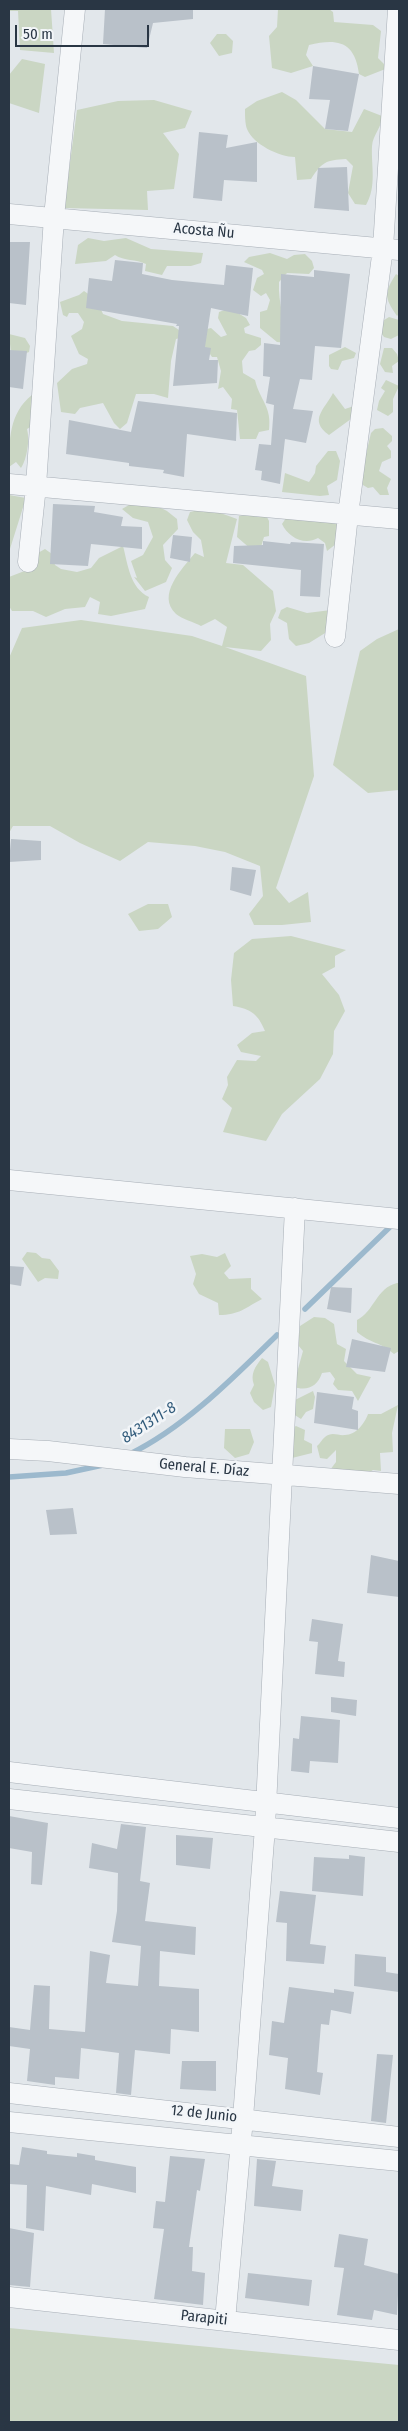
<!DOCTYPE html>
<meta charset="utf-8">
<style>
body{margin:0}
#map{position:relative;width:408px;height:2431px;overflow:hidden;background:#e2e7eb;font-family:"Fira Sans Condensed",sans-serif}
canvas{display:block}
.frame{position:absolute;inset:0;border:10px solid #293644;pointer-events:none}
.scale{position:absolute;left:15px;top:25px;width:134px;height:22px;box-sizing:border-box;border:2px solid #293644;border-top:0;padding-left:6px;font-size:15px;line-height:18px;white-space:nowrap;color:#293644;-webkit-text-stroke:4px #f2f5f8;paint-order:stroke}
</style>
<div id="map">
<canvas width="408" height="2431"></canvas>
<div class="frame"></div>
<div class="scale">50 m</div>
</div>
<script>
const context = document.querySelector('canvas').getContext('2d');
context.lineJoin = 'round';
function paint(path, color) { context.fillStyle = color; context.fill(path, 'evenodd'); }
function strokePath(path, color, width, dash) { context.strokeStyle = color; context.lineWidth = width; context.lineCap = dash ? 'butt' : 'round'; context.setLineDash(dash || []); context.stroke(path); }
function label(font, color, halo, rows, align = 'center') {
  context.font = font + ' "Fira Sans Condensed",sans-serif'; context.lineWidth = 5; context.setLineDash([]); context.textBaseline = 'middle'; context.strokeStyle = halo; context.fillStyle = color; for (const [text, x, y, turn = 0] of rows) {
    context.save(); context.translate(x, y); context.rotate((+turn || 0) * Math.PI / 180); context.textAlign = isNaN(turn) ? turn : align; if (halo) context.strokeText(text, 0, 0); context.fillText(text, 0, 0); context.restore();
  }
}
const green = new Path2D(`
 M9 9H51L54 53 20 50 18 11H9Z
 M278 9H329L333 12 334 22 373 25 381 31 378 58 388 68 365 77 359 74C355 41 337 38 309 45L306 55 313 66 291 73 272 68 269 36 277 27Z
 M217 34H226L233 41 232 53 219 56 210 43Z
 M22 59 45 64 39 113 9 103V75Z
 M282 92 296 100 325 129 352 132 364 109 382 116C382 128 373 134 372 146 371 166 377 186 366 205L355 204 348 193 353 166 346 159C326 160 322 162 311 179L297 180 295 157C279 157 253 144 247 129 245 124 245 115 245 109L257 101Z
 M154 100 192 111 185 128 163 133 179 154 174 189 147 191 148 210 64 208 77 110 118 101Z
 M88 238 104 241 126 238 151 249 203 253 201 263 191 266H167L162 275 145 271 146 264C136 259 124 261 115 255L106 261 75 264 78 245Z
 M270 253 287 259 294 255 305 254 312 261 314 268 309 274 287 273 279 282C278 304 285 322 289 343L277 342 260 328V312L267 310 270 300 266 293 261 296 253 290 257 278 264 274 262 270 244 262 249 257Z
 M396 274 399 276V314L397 316C384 297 384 293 396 274Z
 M84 291 97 300 103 314 122 321 173 326 182 332 184 337 176 339 171 361 168 398 154 394H136L127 423 120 429 114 423 103 403 80 408 75 414 61 412 57 383 72 369 87 364 88 359 79 354 71 336 82 329 84 322 78 313H69L67 317 63 315 60 302 79 295Z
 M230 308 246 318 250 325 244 328 245 333 261 338V345L255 350 249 351 242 361 243 373 255 380C260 401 272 406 269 430L259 432 256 439H240L237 410 231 409 232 399 223 387 218 389 221 371 217 357H212L195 332 211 328 221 337 227 335 218 318 219 312Z
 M389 317 399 320V335L391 339 384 337 379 330 381 322Z
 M9 334 25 338 30 346 29 352 21 355 11 354Z
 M345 347 356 353 354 358 342 361 338 370 331 369 329 366V355Z
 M384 348H392L397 354 399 361 392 366 393 373 385 372 380 364Z
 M386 380 399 386 393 399V412L388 416 377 410 379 401 385 391 381 388Z
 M333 393 345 409 354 406 355 416 329 435C308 420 325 409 333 393Z
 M32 395 34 425 27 429C30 440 27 459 21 468L16 462 9 467C9 441 9 413 32 395Z
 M383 428 392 436V441L387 446 391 451V458L382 462 379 471 391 479 387 488 389 495H380L373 487 368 488 363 485 360 479 371 433 375 429Z
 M328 451H336L340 461 337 480 327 486 329 495 320 496 282 492 285 473 309 482 315 473 316 466Z
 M9 495 26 498 9 552Z
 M141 498 167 511 177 519 178 529 163 545 165 560 172 568 166 582 145 591 134 577 137 578 131 561 143 555 153 537 148 522 133 518 122 509Z
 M207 508 237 519 226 563 243 565 273 591 276 611 270 624 271 640 261 651 225 647 306 676 314 776 276 888 289 903 308 892 311 922 282 925H254L249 914 263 896 260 866 225 852 195 846 148 842 120 861 80 843 50 826H13L9 833V658L22 628 81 620 192 636 222 646 227 627 215 619 201 626C194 622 182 619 176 614 156 595 182 569 195 553L204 557 201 540 193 532 187 520 190 512Z
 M264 511 269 521V536L264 537 261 547 252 550 237 537 239 516Z
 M288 515 340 524 336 544 327 551 325 543 318 538C304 546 288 537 282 524Z
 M123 546C128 565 130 588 149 597L145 609 111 616 98 614 100 602 90 597 85 607 65 609 46 617 33 611H12L9 606V577L27 570 36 554 45 549 52 554 55 565 61 569 77 572 91 568 99 558Z
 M287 607 307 613 331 610 330 630 309 643 296 646 289 639 287 623 278 618 281 610Z
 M399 629V790L368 793 333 765 360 651 377 639Z
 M148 904H168L172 917 158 929 139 931 128 914Z
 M291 936 346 950 335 956V967L322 974 339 995 345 1011 334 1031 333 1054 320 1079 282 1114 266 1141 223 1132 232 1108 222 1099 228 1085 227 1077 237 1060 256 1061 261 1056 241 1052 237 1045 252 1033 265 1031C258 1014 251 1009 233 1006L231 980 234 953 252 939Z
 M27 1252 36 1253 42 1258 50 1259 59 1271 58 1279 45 1278 38 1282 22 1259Z
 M225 1253 231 1266 224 1273 229 1279 251 1278V1289L262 1299C245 1308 239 1315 219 1315L218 1303 199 1294 193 1284 196 1274 190 1256 202 1254 217 1257Z
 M397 1283H399V1351L394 1354C379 1341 371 1344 357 1332V1320C374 1312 376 1288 397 1283Z
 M314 1317 325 1318 334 1324 337 1344 346 1349 344 1361 357 1374 371 1377 358 1401 352 1391 338 1390 333 1384 335 1379 330 1372 322 1373C317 1387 308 1391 293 1387L303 1351 298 1345 300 1326Z
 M262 1358 268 1362 275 1385 271 1407 263 1410 254 1402 250 1393 254 1385C250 1374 255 1367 262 1358Z
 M313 1391 315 1397 313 1409 306 1412 301 1419 290 1412 291 1402Z
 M398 1405 392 1433 393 1452 380 1453 381 1471 373 1470 365 1475 330 1470 336 1462V1450L327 1459 320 1458 317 1446C320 1444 322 1439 325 1437 332 1431 338 1436 345 1435 356 1435 365 1423 368 1414H381Z
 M296 1426 305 1430 304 1440 312 1444V1453L292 1458 290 1429Z
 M225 1429H250L254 1442 249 1454 235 1458 224 1448Z
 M9 2328 399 2365V2422H9Z`);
const stream = new Path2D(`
 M305 1309 393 1224
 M130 1454C185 1427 233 1378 277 1335
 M9 1477 66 1473 103 1465`);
const building = new Path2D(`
 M105 9H193V19L153 23 147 48 103 44Z
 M313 66 359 74 348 131 325 129 330 100 309 99Z
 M199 132 228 135 226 148 257 142V182L224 180 222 201 193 198Z
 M347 167 349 211 314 208 318 168Z
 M9 242H30L26 305 9 303Z
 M115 260 143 263 142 274 172 280 224 285 226 265 253 268 248 316 211 308 205 347 211 348 209 360H218L217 383 173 386 179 326H176L177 324 86 308 89 278 112 281Z
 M314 270 350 274 341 348 315 346 312 380 300 379 293 409 313 411 306 443 285 439 280 484 261 480 262 471 255 470 259 444 271 445 274 405 266 403 270 377 263 376 264 343 280 345 281 274 314 277Z
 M9 350 27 351 23 389 9 387Z
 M138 401 237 413 236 441 187 434 184 477 163 473 164 470 129 466V463L66 454 69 420 131 432Z
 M53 504 95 506 94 512 123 517 121 526 142 527V549L91 544 88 566 50 564Z
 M173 535 192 537 190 562 170 558Z
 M263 541 290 544 291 542 324 544 320 597 300 596 301 570 233 563 234 546 263 545Z
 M11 839 41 841V860L9 862Z
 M232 867 256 870 251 896 230 890Z
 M9 1266 24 1267 21 1286 9 1284Z
 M331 1287 352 1288 351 1313 327 1309Z
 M352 1339 391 1348 385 1372 346 1367Z
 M317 1392 354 1397 352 1409 358 1411V1430L314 1423Z
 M73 1508 77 1534 50 1535 46 1510Z
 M371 1555 399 1561V1597L367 1593Z
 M312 1619 343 1624 338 1661 345 1662 344 1677 315 1674 318 1642 309 1641Z
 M331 1697 357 1700 356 1716 331 1712Z
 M301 1716 340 1720 338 1763 310 1761 309 1773 291 1771 293 1738 299 1739Z
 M9 1816 48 1823 42 1885 31 1884 32 1852 9 1848Z
 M121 1824 146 1827 140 1881 150 1883 145 1921 196 1927 195 1955 160 1951 159 1986 199 1989V2032L171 2029 170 2054 135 2050 131 2095 116 2093 119 2053 81 2048 79 2079 55 2077V2085L27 2081 30 2049 9 2046V2027L30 2030 34 1985 50 1986 49 2029 85 2032 90 1951 110 1955 106 1983 138 1986 141 1946 112 1942 117 1911 118 1873 89 1868 92 1843 117 1849Z
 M176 1835 213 1838 210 1869 176 1865Z
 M349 1855 365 1857 363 1896 312 1891 314 1857 349 1859Z
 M280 1891 316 1895 310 1944 326 1946 324 1964 286 1961 287 1923 276 1922Z
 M355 1954 386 1957V1972L399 1974V1992L354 1986Z
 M289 1987 334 1993V1989L354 1992 351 2014 331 2010 329 2025 321 2024 317 2072 323 2073 320 2095 285 2089 288 2058 269 2055 272 2021 284 2023Z
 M377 2054 393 2055 386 2123 371 2121Z
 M182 2061H216V2091L180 2089Z
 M22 2147 47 2151V2154L77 2157V2153L95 2156V2160L136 2167V2193L92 2184 91 2195 46 2186 44 2231 26 2228 27 2185 9 2184V2164L19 2165Z
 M170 2156 205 2159 200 2191 197 2190 189 2247H193L192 2271 205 2273 203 2305 154 2299 164 2229 153 2228 156 2201 165 2202Z
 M257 2159 276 2161 272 2186 303 2190 301 2211 254 2206Z
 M9 2228 34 2233 30 2287 9 2285Z
 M339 2234 368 2239 364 2265 399 2274 397 2315 374 2310 372 2320 337 2315 344 2268 334 2267Z
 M248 2273 312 2280 309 2306 245 2298Z`);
const minor = new Path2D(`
 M9 214 399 250
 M9 484 399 519
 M28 562 36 486 54 217 75 9
 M335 637 348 515 383 248 398 9
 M9 1180 399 1219
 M9 1449 48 1451 185 1467 399 1484
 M9 1772 399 1818
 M9 1799 399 1842
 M9 2093 399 2137
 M9 2122 399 2161
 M9 2297 399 2340
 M225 2321 243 2118 265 1827 295 1208`);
const streetNames = [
 ["Acosta Ñu",204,231,5],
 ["General E. Díaz",204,1468,5],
 ["12 de Junio",204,2114,6],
 ["Parapiti",204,2318,6]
];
const waterNames = [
 ["8431311-8",149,1423,-33]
];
paint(green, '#cad6c3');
strokePath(stream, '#9cb9cd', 5.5);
paint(building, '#b9c1c9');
strokePath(minor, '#a7aeb6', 21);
strokePath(minor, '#f5f7f9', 20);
label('15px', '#293644', '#f2f5f8', streetNames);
label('italic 16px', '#315b7b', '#f2f5f8', waterNames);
</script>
